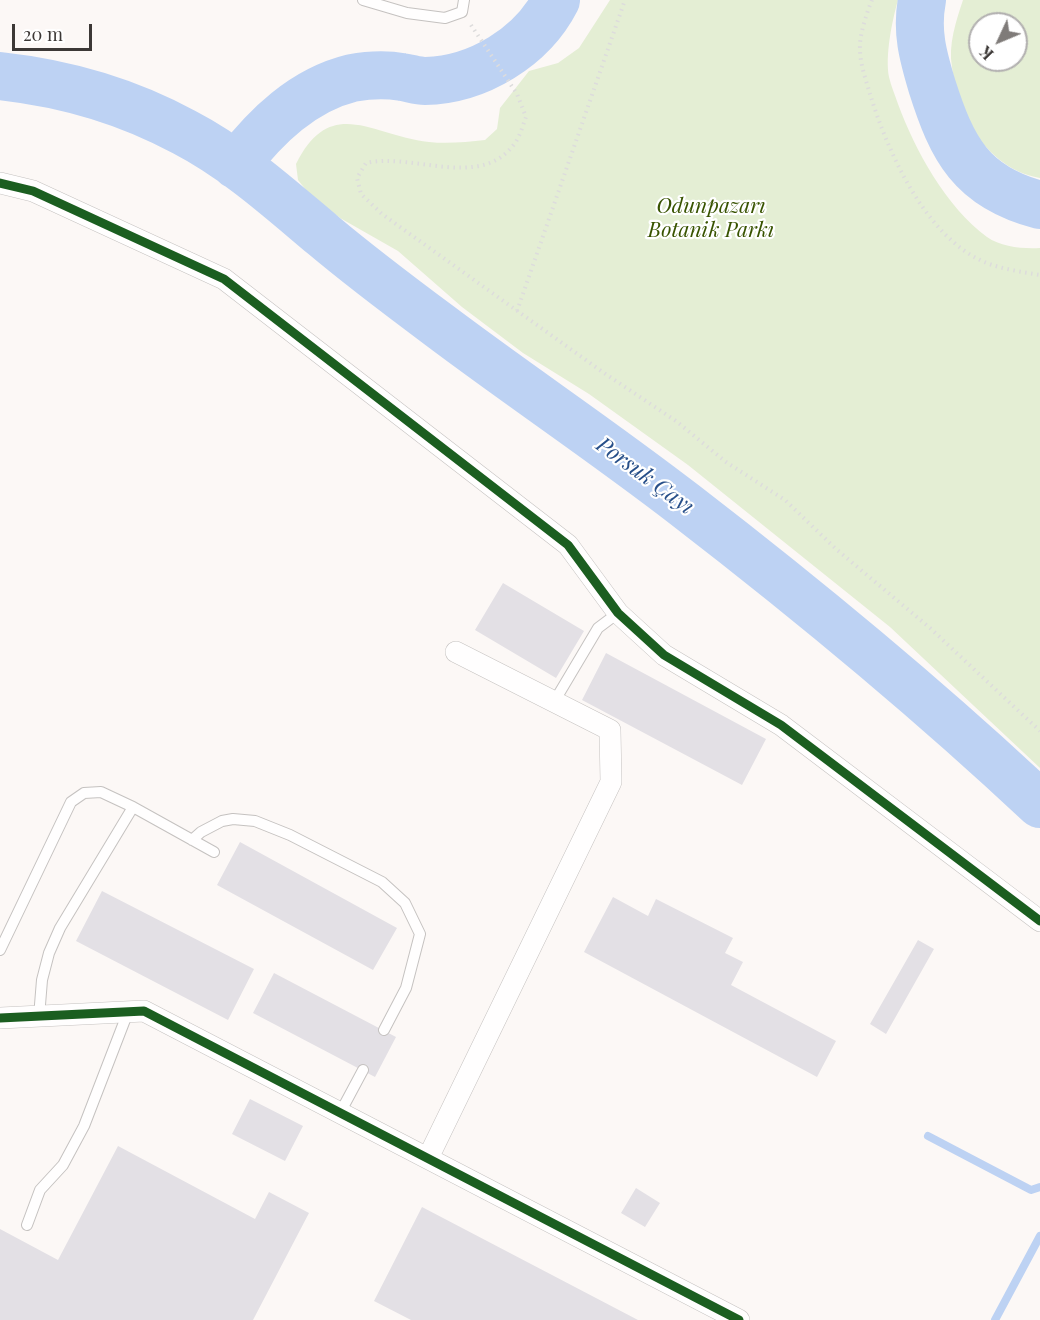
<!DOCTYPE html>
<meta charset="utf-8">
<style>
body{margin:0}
#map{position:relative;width:1040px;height:1320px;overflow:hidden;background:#fcf8f6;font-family:"Playfair Display",serif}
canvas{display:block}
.north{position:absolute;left:968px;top:12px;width:60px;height:60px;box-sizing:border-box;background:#fff;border:2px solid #b1afaf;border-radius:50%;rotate:226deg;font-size:16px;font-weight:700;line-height:24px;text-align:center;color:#3c3836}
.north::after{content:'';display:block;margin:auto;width:21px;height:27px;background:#7f7b79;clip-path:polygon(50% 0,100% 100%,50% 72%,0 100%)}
.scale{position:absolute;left:12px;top:24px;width:80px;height:27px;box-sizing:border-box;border:3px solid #3c3836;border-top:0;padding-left:8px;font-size:18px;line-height:21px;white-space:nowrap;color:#3c3836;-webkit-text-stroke:4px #fff;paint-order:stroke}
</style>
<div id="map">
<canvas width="1040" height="1320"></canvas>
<div class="north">K</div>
<div class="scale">20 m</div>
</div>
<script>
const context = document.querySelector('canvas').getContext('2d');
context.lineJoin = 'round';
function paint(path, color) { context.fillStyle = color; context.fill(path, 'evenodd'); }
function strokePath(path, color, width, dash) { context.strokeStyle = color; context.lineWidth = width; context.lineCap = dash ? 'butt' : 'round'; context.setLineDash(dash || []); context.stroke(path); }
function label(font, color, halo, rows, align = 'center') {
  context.font = font + ' "Playfair Display",serif'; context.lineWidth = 4.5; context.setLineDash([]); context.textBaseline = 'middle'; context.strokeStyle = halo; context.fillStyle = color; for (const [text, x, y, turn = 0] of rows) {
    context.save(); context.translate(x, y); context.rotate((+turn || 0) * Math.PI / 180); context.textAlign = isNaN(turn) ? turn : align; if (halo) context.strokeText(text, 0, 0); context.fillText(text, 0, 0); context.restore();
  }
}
const green = new Path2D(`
 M610 0H898C892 21 885 56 889 77 891 86 895 95 898 104 915 150 946 207 987 237 1001 247 1023 249 1040 248V768L890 627 688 465 589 394 523 353 462 307 398 251 340 218 310 195 298 180 296 164C331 94 372 136 429 142 447 144 467 142 485 140L497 129 500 108 529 71 558 63 579 48Z
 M963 0H1040V178C1009 173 986 151 969 125 963 116 953 79 952 67 948 45 956 21 963 0ZM980 24H1016V60H980Z`);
const stream = new Path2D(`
 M928 1136 1031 1190 1040 1187
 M995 1320 1040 1236`);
const river = new Path2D(`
 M922 0C916 31 923 56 932 86 952 149 971 187 1040 205
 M0 76C64 83 127 101 184 132 236 159 279 198 323 235 361 267 401 297 440 326 521 387 605 443 685 505 807 599 927 698 1040 804
 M236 165C266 126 303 90 352 78 368 75 386 74 402 77 410 78 417 81 425 81 478 80 532 47 556 0`);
const building = new Path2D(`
 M503 583 584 631 556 678 475 630Z
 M606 653 766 739 742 785 582 700Z
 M240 842 397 928 373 970 217 885Z
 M102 891 254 969 228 1020 76 941Z
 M613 897 648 916 656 899 733 938 725 953 743 962 731 985 836 1041 817 1077 584 952Z
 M918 940 934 949 886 1034 870 1024Z
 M274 973 396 1037 375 1077 253 1013Z
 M250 1099 303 1126 285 1161 232 1134Z
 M118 1146 255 1219 269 1192 309 1213 253 1320H0V1229L58 1260Z
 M636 1188 660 1203 645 1227 621 1213Z
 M422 1207 638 1320H411L374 1301Z`);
const path = new Path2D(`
 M872 0C867 12 859 36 860 49 860 64 866 80 870 94 887 150 923 231 978 259 994 268 1022 272 1040 275
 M471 25 517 94 526 117C523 125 520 136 515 143 481 191 413 152 366 163L357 178 361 194 382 214 604 373 676 421 726 462 785 500 836 549 930 628 1040 731
 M517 311 625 0`);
const service = new Path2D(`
 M363 0 407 13 445 18 462 12 464 0
 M554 702 598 628 618 613
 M192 840 201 832 222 821 233 819 255 821 290 835 382 882 405 903 420 934 406 988 384 1030
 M0 950 71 802 84 793 101 792 133 807 214 852
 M39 1017 42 980 49 953 60 928 133 807
 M340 1113 363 1070
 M27 1225 40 1190 63 1165 84 1126 128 1012`);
const minor = new Path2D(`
 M0 183 33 191 224 279 568 545 618 613 664 655 781 725 1040 921
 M0 1018 144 1011 739 1320
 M428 1158 611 782 610 730 456 652`);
const cycleway = new Path2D(`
 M0 183 33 191 224 279 568 545 618 613 664 655 781 725 1040 921
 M0 1018 144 1011 739 1320`);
const parkNames = [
 ["Odunpazarı",711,206],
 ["Botanik Parkı",711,230]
];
const waterNames = [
 ["Porsuk Çayı",645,476,36]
];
paint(green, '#e4eed4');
strokePath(stream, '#bdd2f3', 8);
strokePath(river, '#bdd2f3', 48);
paint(building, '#e3e0e5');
strokePath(service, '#c5c2c0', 12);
strokePath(minor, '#c5c2c0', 22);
strokePath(path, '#dddcdc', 4, [1.5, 4.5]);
strokePath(service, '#fffefe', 10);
strokePath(minor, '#fffefe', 21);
strokePath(cycleway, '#1b5e20', 9);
label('italic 21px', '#385300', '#fff', parkNames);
label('italic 22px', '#274f89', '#fff', waterNames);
</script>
